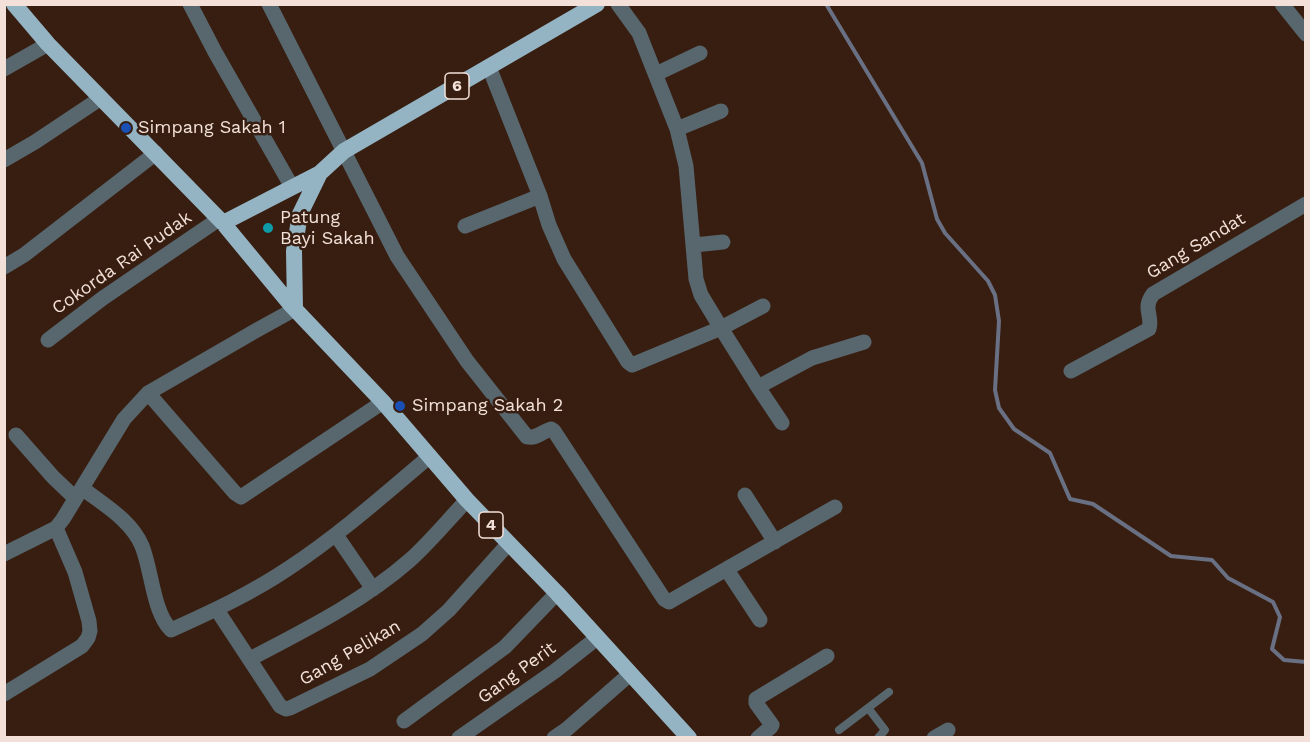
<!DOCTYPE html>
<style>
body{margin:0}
#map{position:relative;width:1310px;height:742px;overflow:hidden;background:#371e11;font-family:"Work Sans",sans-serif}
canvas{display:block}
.frame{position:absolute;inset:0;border:6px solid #f3e1d9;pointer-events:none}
</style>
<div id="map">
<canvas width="1310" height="742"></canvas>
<div class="frame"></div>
</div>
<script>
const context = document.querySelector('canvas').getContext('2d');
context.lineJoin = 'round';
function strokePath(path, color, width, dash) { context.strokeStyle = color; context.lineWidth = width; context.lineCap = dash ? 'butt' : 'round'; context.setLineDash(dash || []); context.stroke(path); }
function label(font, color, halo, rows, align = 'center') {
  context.font = font + ' "Work Sans",sans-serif'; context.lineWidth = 5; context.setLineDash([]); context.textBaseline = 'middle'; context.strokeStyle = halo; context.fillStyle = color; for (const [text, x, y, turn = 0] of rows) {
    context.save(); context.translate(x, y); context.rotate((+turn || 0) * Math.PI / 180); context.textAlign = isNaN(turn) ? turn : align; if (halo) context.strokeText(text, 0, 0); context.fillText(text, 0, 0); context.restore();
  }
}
const stream = new Path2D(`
 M826 4 922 163 937 219 945 233 988 281 995 295 999 321 995 390 999 408 1014 429 1050 453 1070 499 1093 504 1171 556 1212 560 1228 578 1273 602 1280 617 1272 649 1284 660 1306 662`);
const service = new Path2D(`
 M868 708 885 730 878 738
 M839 730 889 692`);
const minor = new Path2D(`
 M190 4 215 52 292 187
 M269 4 397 256 467 361 527 437C537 439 543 431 551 429L554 431 664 599 669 602 674 599 835 507
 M1282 4 1306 34
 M489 67 540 196 549 225 564 259 628 362 632 365 721 328 701 295 696 279 686 166 677 129 639 33 618 4
 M4 69 48 44
 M656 74 700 53
 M677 129 721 111
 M4 160 35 142 101 98
 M465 226 540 196
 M694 245 723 242
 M4 267 24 255 156 153
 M763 306 721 328 758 387 782 423
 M48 340 103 298 219 219
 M1071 371 1149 329C1153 315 1142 309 1153 294L1306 204
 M758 387 812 358 864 342
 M148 393 235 493 241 497 383 402
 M16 435 53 477 75 498
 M82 488C104 505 131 520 142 546 152 571 153 612 171 630 211 612 252 593 289 568 339 535 384 495 430 456
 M745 495 775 542
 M336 535 373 589
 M4 554 56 528 63 519 124 419 148 393 257 330 295 309
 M727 570 760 620
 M217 610 280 706 286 709 290 708 370 669 422 634 449 610 509 543
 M250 659C305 630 362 602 410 560 430 542 448 520 467 500
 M4 694 82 646 88 638 90 631 89 621 75 572 56 528
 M404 721 505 647 557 593
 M459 738 555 671 597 638
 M554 738 567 729 630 674
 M758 738 771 727 772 725 756 703V699L827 656
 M934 738 948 730`);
const trunk = new Path2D(`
 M14 4 48 44 223 223 290 304 383 402 467 500 557 593 689 738
 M223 223 320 173 344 151 597 4
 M295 309 294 251 300 214 320 173`);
const markers = [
 [126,128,6,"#1a4fb4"],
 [268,228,6,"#0f9aa8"],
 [400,406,6,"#1a4fb4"]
];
const shields = [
 [457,86,24],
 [491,525,24]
];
const shieldNames = [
 ["6",457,86],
 ["4",491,525]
];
const poiNames = [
 ["Simpang Sakah 1",138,128],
 ["Patung",280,218],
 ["Bayi Sakah",280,239],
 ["Simpang Sakah 2",412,406]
];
const streetNames = [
 ["Gang Sandat",1196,246,-31],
 ["Cokorda Rai Pudak",122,263,-35],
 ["Gang Pelikan",350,653,-30],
 ["Gang Perit",517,673,-36]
];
strokePath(stream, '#6a7083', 4);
strokePath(service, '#58666d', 8);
strokePath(minor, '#58666d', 15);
strokePath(trunk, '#94b4c4', 16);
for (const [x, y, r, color] of markers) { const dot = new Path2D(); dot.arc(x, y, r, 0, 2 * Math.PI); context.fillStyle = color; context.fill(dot); strokePath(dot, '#371e11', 2); }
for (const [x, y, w] of shields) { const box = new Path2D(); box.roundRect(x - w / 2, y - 13, w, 26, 4.5); context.fillStyle = '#371e11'; context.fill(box); strokePath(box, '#f3e1d9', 1.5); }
label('bold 16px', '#f3e1d9', null, shieldNames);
label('18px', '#f3e1d9', '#371e11', poiNames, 'left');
label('18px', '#f3e1d9', '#371e11', streetNames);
</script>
